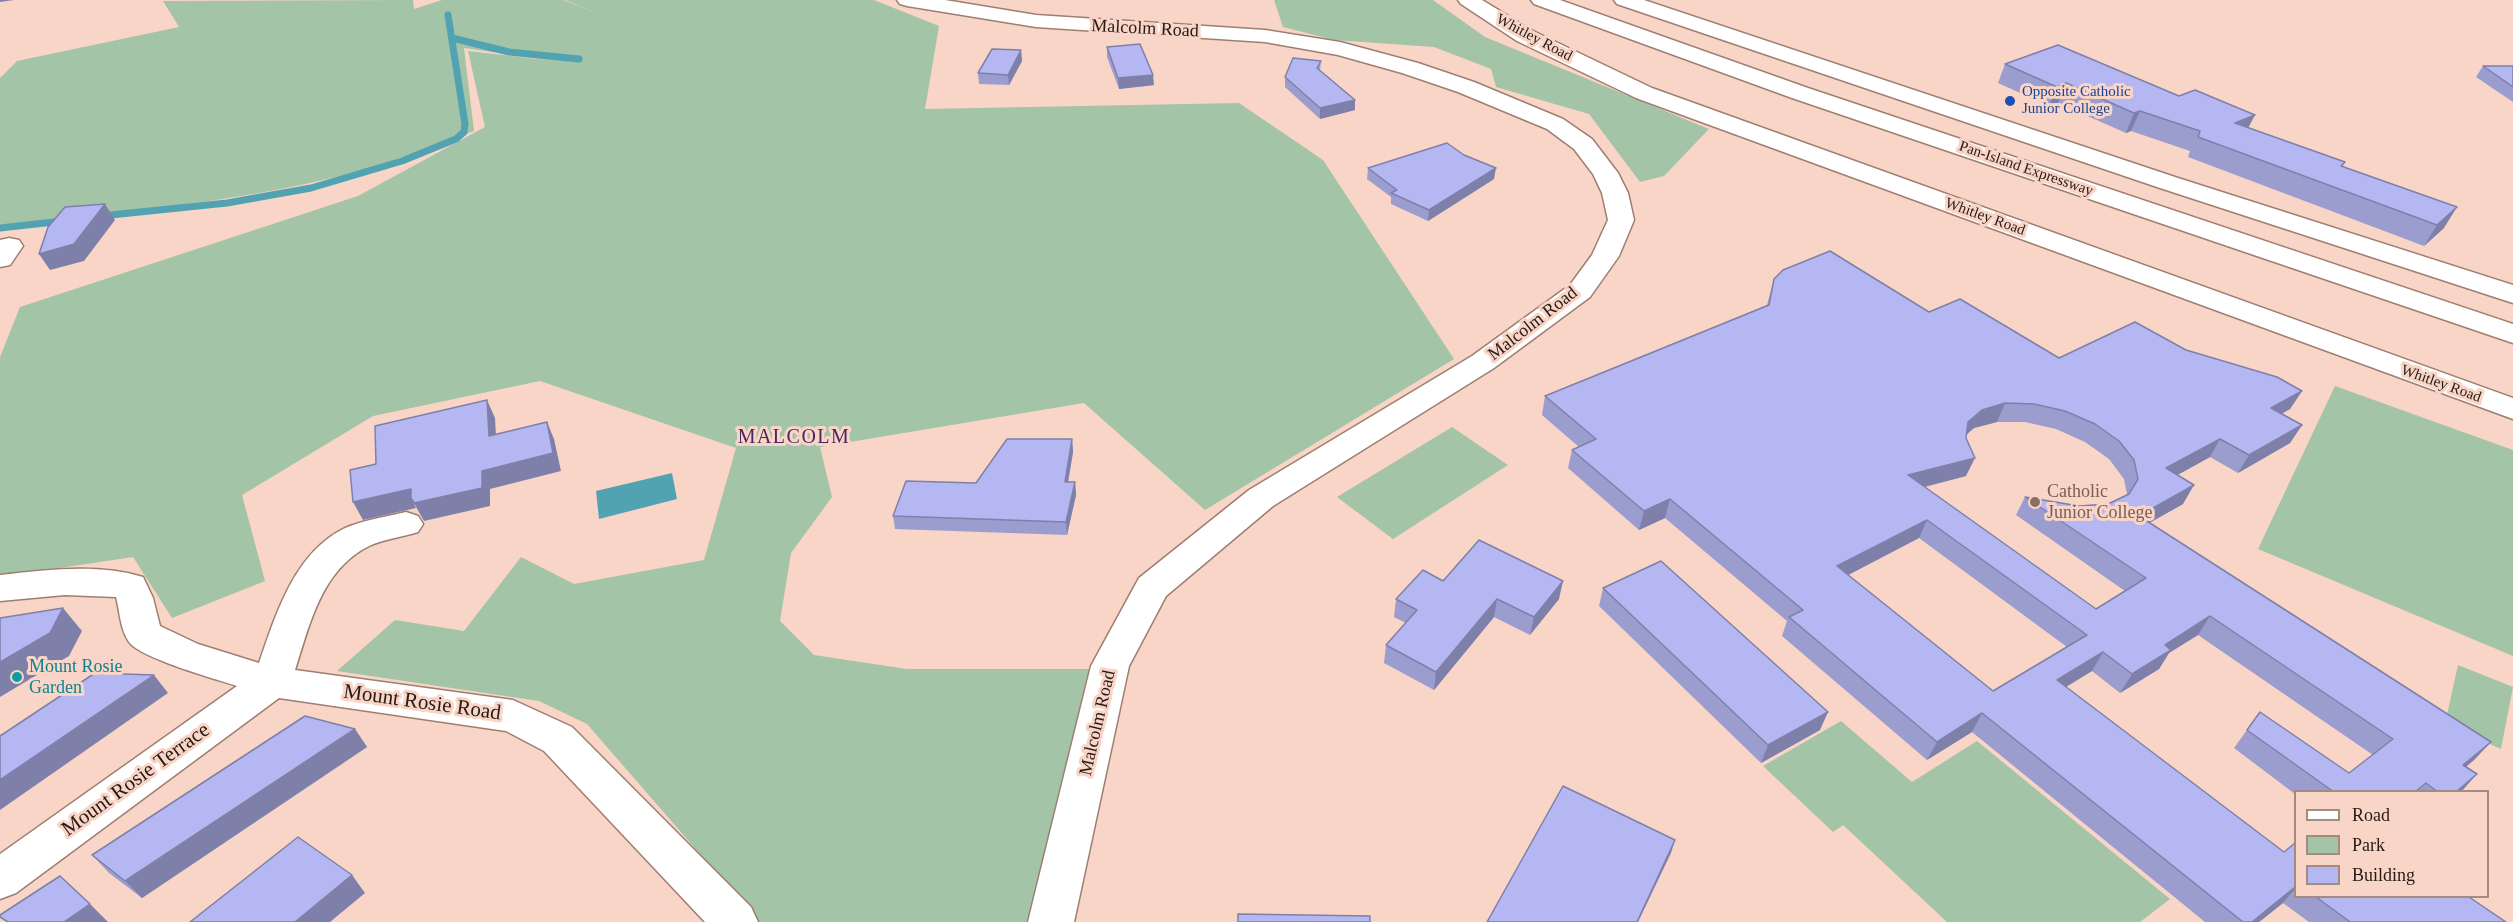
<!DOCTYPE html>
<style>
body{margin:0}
#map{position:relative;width:2513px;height:922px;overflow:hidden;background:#f9d5c7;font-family:Georgia,serif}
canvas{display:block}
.legend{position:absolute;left:2294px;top:790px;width:195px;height:108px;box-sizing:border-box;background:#f9d5c7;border:2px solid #a58a80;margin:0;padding:8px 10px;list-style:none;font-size:18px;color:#271a15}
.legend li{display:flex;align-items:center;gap:12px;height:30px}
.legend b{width:30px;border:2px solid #a58a80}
</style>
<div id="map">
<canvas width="2513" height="922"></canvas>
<ul class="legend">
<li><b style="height:8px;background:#fff"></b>Road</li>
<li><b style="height:16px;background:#a3c4a6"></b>Park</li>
<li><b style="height:16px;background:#b4b7f1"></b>Building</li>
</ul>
</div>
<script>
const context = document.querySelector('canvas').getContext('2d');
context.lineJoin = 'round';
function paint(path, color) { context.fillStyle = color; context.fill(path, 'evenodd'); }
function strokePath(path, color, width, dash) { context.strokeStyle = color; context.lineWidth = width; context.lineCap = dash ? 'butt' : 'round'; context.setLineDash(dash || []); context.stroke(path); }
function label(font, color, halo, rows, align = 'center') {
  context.font = font + ' Georgia,serif'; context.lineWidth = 6; context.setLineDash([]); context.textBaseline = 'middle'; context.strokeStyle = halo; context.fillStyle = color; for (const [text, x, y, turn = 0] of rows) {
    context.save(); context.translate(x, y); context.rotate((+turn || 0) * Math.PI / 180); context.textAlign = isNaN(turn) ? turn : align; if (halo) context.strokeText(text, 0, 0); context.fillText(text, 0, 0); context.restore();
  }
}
const green = new Path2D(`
 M413 0 414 9 442 0H563L597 13 565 0H874L939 26 925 109 1239 103 1323 160 1454 359 1205 510 1084 403 820 447 832 497 791 553 780 621 814 655 907 669H1092L1028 922H759L587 724 539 701 337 671 395 620 464 631 521 557 574 584 704 560 736 448 540 381 373 416 242 495 265 581 172 618 133 557 0 577V357L20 307 358 196 485 127 468 51 555 61 464 48 474 131C432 146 388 164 344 175 232 203 115 213 0 225V78L17 61 179 27 163 1Z
 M1274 0H1433L1485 37 1709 129 1664 176 1640 182 1589 114 1496 87 1491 69 1434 47 1334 40 1283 27Z
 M2335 386 2513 450V656L2258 549Z
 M1452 427 1508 465 1393 539 1337 497Z
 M2458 665 2513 687 2501 749 2445 724Z
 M1841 721 1912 782 1977 741 2170 899 2140 922H1947L1843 825 1833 832 1763 766Z`);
const water = new Path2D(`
 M672 473 677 499 599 519 596 491Z`);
const stream = new Path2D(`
 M452 38 509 52 579 59
 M101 216 227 203 311 188 402 161 456 139 464 132 465 124 448 15
 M0 228 63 221`);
const minor = new Path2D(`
 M897 0H945L1036 15 1265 30 1340 42 1418 63 1474 82 1563 119 1592 139 1618 173 1628 193 1634 220 1619 256 1590 297 1494 368 1273 506 1166 596 1129 666 1074 922H1028L1091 666 1139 578 1249 490 1472 356 1570 285 1592 255 1608 220 1602 193 1593 174 1574 149 1547 129 1458 92 1402 73 1338 55 1265 42 1036 27 907 6 900 4Z
 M9 238 19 240 23 246 10 265 0 267V240Z
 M406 512 418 516 423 524 418 532C403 537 384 539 369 546 321 570 310 624 295 670L513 700 572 727 751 907 758 922H705L544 751 506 731 279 698 16 893 0 899V854L237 686C216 679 140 658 129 642 120 629 120 612 116 597L65 595 0 601V575C47 570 97 563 143 577L153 598 160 626 198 644 259 663C276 614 294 554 343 529 362 520 386 517 406 512Z`);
const primary = new Path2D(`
 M1458 0H1482L1533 31 1652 88 2513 398V419L1636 98 1517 41 1461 4Z`);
const motorway = new Path2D(`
 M1531 0H1560L1808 88 2513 324V343L1792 98 1534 4Z
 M1614 0H1644L2178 178 2513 285V303L2160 188 1617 4Z`);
const wall = new Path2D(`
 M1107 47 1154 85 1119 89 1107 57Z
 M1021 50 1022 61 1009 85 979 84 978 73Z
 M1321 61 1320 71 1355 100V110L1320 119 1285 87V77Z
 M2005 64 2248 128 2345 162 2343 166 2444 228 2424 246 2188 157 2190 151 2131 131 2126 133 2058 103 2049 106 1998 83Z
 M2483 66H2513V102L2476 77Z
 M1368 168 1494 179 1428 221 1391 204V197L1367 179Z
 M1774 279 1929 312 2059 358 2186 350 2302 391 2290 409 2282 414 2302 425 2290 443 2238 473 2210 457 2177 475 2183 504 2149 523 2491 742 2474 760 2466 767 2461 792H2295V794L2234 748 2260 712 2349 773 2373 755 2198 635 2169 653 2159 669 2120 693 2092 671 2066 687 2284 852 2295 843V897H2469L2506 922H2309L2283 903 2259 922H2205L1972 732 1927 760 1782 636 1787 621 1665 518 1639 530 1568 468 1572 450 1579 447 1542 415 1545 396 1767 305ZM1997 422H2025L2056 429 2085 442 2109 459 2124 479 2127 495 2108 504 2079 506 2025 497 2016 515 2125 591 2096 609 1925 487 1966 476V435L1974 428ZM1919 538 2067 647 1993 691 1848 575Z
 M1072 439 1073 452 1068 482H1075L1076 495 1067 535 895 529 893 516 976 483Z
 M1443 581 1559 599 1530 635 1494 617 1434 690 1384 663 1386 645 1406 623 1394 617 1396 599Z
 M1603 588 1820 730 1761 763 1599 606Z
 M355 729 367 747 142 898 109 873 92 855Z`);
const shadedWall = new Path2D(`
 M0 0H14L0 2Z
 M1021 50 1022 61 1009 85 1008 75Z
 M1153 75 1154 85 1119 89 1118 78Z
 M2066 83 2058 103 2049 106 2057 87Z
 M1355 100V110L1320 119V108Z
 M2140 111 2131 131 2126 133 2134 113Z
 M2255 115 2245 134 2235 123Z
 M1496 168 1494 179 1428 221 1429 210Z
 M105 204 115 220 84 261 50 270 39 254Z
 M2457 207 2444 228 2424 246 2437 225Z
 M2302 391 2290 409 2259 426 2271 408Z
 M487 400 495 418 497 454 489 436Z
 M2005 403 1997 422 1974 428 1960 440 1968 422 1982 410Z
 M547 422 554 439 561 471 490 489V506L424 521 411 498 416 508 363 520 353 502 482 471Z
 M2302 425 2290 443 2238 473 2249 455Z
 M1072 439 1073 452 1066 494 1065 482Z
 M2220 439 2210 457 2156 487 2166 468Z
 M1975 458 1966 476 1900 493 1908 475Z
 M1075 482 1076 495 1067 535 1066 522Z
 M2194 485 2183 504 2128 535 2139 516Z
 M1670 499 1665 518 1639 530 1644 511Z
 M1927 520 1919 538 1829 585 1837 566Z
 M1563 581 1559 599 1530 635 1534 617Z
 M1497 599 1494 617 1434 690 1436 672Z
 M63 608 82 631 69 656 0 697V662Z
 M2210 616 2198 635 2169 653 2159 669 2120 693 2132 674 2165 645Z
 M2103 652 2092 671 2046 699 2057 680Z
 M154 675 168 693 0 810V780Z
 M1828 712 1820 730 1761 763 1768 745Z
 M1982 713 1972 732 1927 760 1937 742Z
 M355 729 367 747 142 898 125 881Z
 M2491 742 2474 760 2445 783 2463 765Z
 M2477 774 2461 792H2456Z
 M1675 840 1671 853 1638 922H1637Z
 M352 875 365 893 330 922H295Z
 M2295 887V889L2283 903 2259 922H2252Z
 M90 904 108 922H64Z`);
const building = new Path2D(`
 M1140 44 1153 75 1118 78 1107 47Z
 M2058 45 2179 96 2195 90 2255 115 2235 123 2345 162 2341 166 2457 207 2437 225 2198 137 2200 131 2140 111 2134 113 2066 83 2057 87 2005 64Z
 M992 49 1021 50 1008 75 978 73Z
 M1293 58 1321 61 1317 68 1355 100 1320 108 1285 77Z
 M2483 66H2513V87Z
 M1447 143 1464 155 1496 168 1429 210 1391 193 1397 190 1368 168Z
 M105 204 74 244 39 254 48 227 65 207Z
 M1830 251 1929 312 1960 299 2059 358 2135 322 2186 350 2277 377 2302 391 2271 408 2302 425 2249 455 2220 439 2166 468 2194 485 2139 516 2491 742 2463 765 2477 774 2456 792H2438L2426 783 2415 792H2334L2247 730 2260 712 2349 773 2393 739 2210 616 2165 645 2171 650 2132 674 2103 652 2057 680 2284 852 2295 843V887L2252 922H2243L1982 713 1937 742 1789 617 1803 610 1670 499 1644 511 1572 450 1596 439 1545 396 1769 305 1774 279 1783 270ZM2005 403 2034 404 2065 411 2095 424 2119 441 2134 460 2138 479 2129 494 2108 504 2079 506 2025 497 2146 578 2096 609 1908 475 1975 458 1966 438 1968 422 1982 410ZM1927 520 2087 635 1993 691 1837 566Z
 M487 400 489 436 547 422 553 453 482 471V488L414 503 411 498V489L353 502 350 470 376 464 375 426Z
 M1007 439H1072L1065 482H1075L1066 522 893 516 906 481 976 483Z
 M1479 540 1563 581 1534 617 1497 599 1436 672 1386 645 1417 610 1396 599 1423 570 1443 581Z
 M1661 561 1828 712 1768 745 1603 588Z
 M63 608 50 633 0 662V618Z
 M95 673 154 675 0 780V736Z
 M305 716 355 729 125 881 92 855Z
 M1563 786 1675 840 1637 922H1487Z
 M298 837 352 875 295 922H190Z
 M60 876 90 904 64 922H8L0 917V915Z
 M2316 897H2469L2506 922H2348L2349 921Z
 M1238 914 1370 916V922H1238Z`);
const markers = [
 [2010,101,6,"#1a4fb4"],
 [2035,502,6,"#8d6e63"],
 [17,677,6,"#0f9aa8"]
];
const farStreetnames = [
 ["Whitley Road",1534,38,28],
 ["Pan-Island Expressway",2026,169,19],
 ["Whitley Road",1985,217,20],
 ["Whitley Road",2441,384,20]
];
const farTransitnames = [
 ["Opposite Catholic",2022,92],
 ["Junior College",2022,109]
];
const streetNames = [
 ["Malcolm Road",1145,29,3],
 ["Malcolm Road",1533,324,-38],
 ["Malcolm Road",1098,723,-77]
];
const educationNames = [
 ["Catholic",2047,492],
 ["Junior College",2047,513]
];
const cultureNames = [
 ["Mount Rosie",29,667],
 ["Garden",29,688]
];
const neighbourhoodNames = [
 ["MALCOLM",794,438]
];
const nearStreetnames = [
 ["Mount Rosie Road",422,703,8],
 ["Mount Rosie Terrace",136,780,-36]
];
paint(green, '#a3c4a6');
paint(water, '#51a3b2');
strokePath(stream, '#51a3b2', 7);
strokePath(minor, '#9e7e71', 3);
strokePath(primary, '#9e7e71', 3);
strokePath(motorway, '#9e7e71', 3);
paint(minor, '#fff');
paint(primary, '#fff');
paint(motorway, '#fff');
paint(wall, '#9b9dcf');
paint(shadedWall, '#7e80a9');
paint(building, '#b4b7f1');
strokePath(building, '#7e80a9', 1.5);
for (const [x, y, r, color] of markers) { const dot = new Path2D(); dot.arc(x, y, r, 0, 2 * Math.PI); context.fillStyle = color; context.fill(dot); strokePath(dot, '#f9d5c7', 2); }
label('15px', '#271a15', '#f9d5c7', farStreetnames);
label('15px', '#164399', '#f9d5c7', farTransitnames, 'left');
label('18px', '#271a15', '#f9d5c7', streetNames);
label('18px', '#785e54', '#f9d5c7', educationNames, 'left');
label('18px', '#0d838f', '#f9d5c7', cultureNames, 'left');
context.letterSpacing = '1.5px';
label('20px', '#4d265d', '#f9d5c7', neighbourhoodNames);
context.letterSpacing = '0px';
label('21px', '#271a15', '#f9d5c7', nearStreetnames);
</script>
